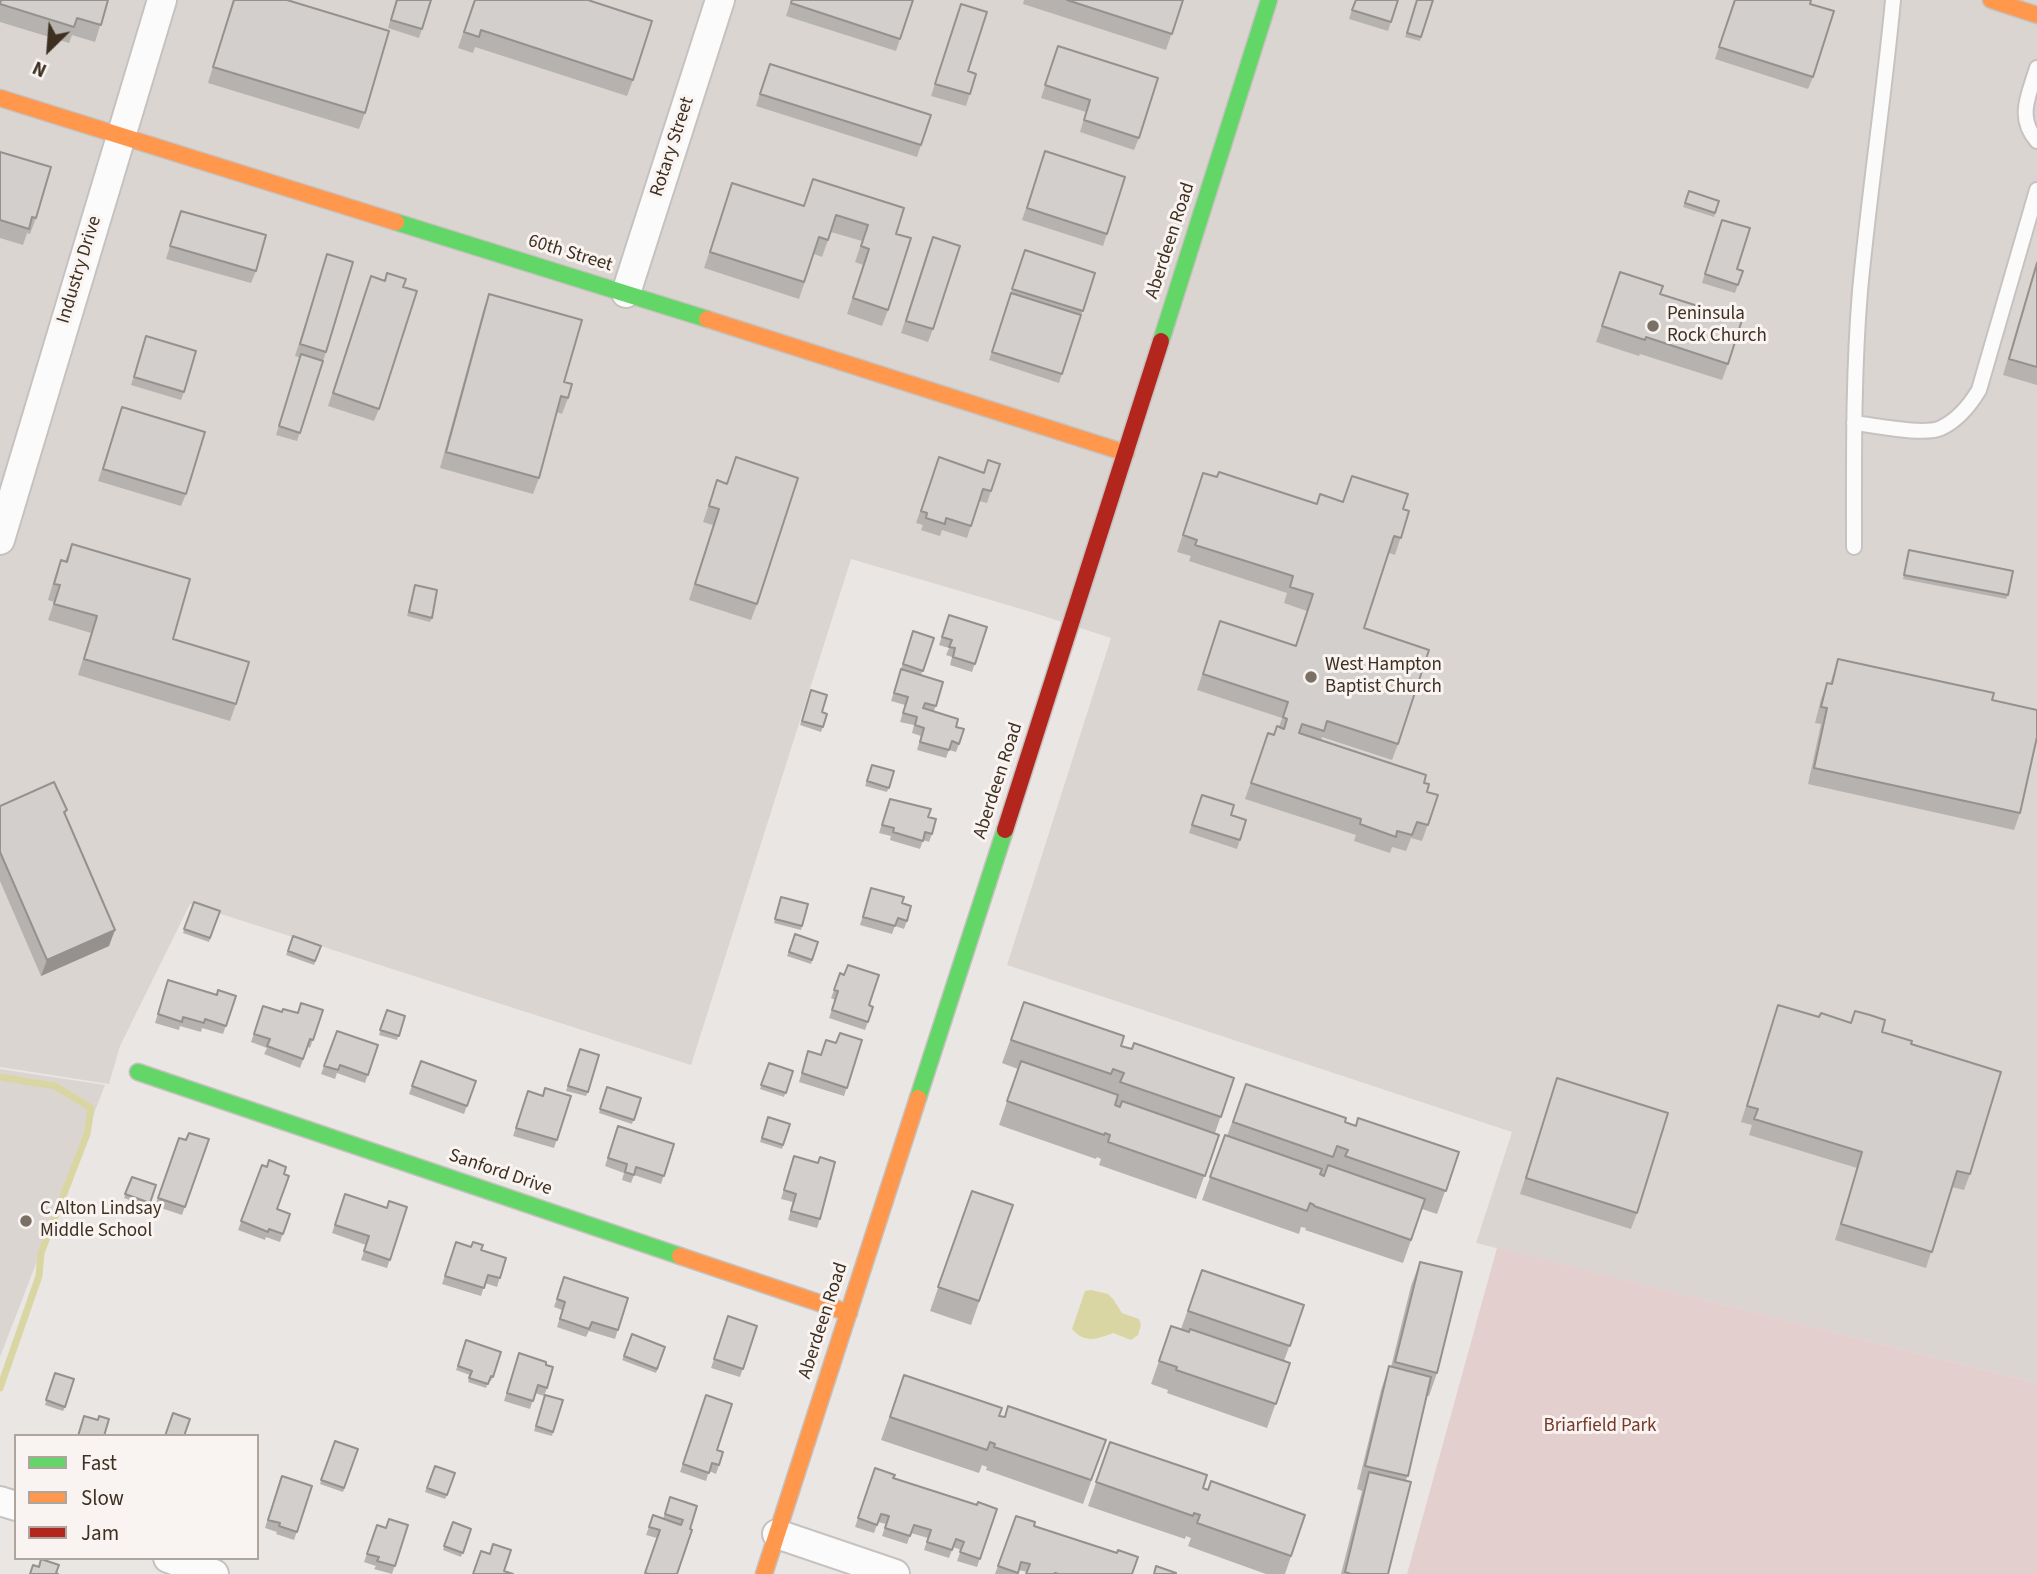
<!DOCTYPE html>
<style>
body{margin:0}
#map{position:relative;width:2037px;height:1574px;overflow:hidden;background:#eae6e4;font-family:"Source Sans 3",sans-serif}
canvas{display:block}
.legend{position:absolute;left:14px;top:1434px;width:245px;height:126px;box-sizing:border-box;background:#f9f4f2;border:2px solid #aea69e;margin:0;padding:9px 12px;list-style:none;font-size:21px;color:#3e3021}
.legend li{display:flex;align-items:center;gap:14px;height:35px}
.legend b{width:35px;border:2px solid #aea69e}
.north{position:absolute;left:14px;top:14px;width:70px;height:70px;-webkit-text-stroke:5px #f9f4f2;paint-order:stroke;rotate:205deg;font-size:19px;font-weight:700;line-height:28px;text-align:center;color:#3e3021}
.north::after{content:'';display:block;margin:auto;width:24px;height:32px;background:#3e3021;clip-path:polygon(50% 0,100% 100%,50% 72%,0 100%)}
</style>
<div id="map">
<canvas width="2037" height="1574"></canvas>
<ul class="legend">
<li><b style="height:9px;background:#63d668"></b>Fast</li>
<li><b style="height:9px;background:#ff974d"></b>Slow</li>
<li><b style="height:9px;background:#b3261e"></b>Jam</li>
</ul>
<div class="north">N</div>
</div>
<script>
const context = document.querySelector('canvas').getContext('2d');
context.lineJoin = 'round';
function paint(path, color) { context.fillStyle = color; context.fill(path, 'evenodd'); }
function strokePath(path, color, width, dash) { context.strokeStyle = color; context.lineWidth = width; context.lineCap = dash ? 'butt' : 'round'; context.setLineDash(dash || []); context.stroke(path); }
function label(font, color, halo, rows, align = 'center') {
  context.font = font + ' "Source Sans 3",sans-serif'; context.lineWidth = 6; context.setLineDash([]); context.textBaseline = 'middle'; context.strokeStyle = halo; context.fillStyle = color; for (const [text, x, y, turn = 0] of rows) {
    context.save(); context.translate(x, y); context.rotate((+turn || 0) * Math.PI / 180); context.textAlign = isNaN(turn) ? turn : align; if (halo) context.strokeText(text, 0, 0); context.fillText(text, 0, 0); context.restore();
  }
}
const built = new Path2D(`
 M0 0H2037V1383L1476 1243 1512 1132 1007 965 1111 638 1028 611 851 559 691 1065 190 904 120 1046 109 1084 0 1067Z
 M0 1069 105 1085 0 1357Z`);
const green = new Path2D(`
 M1497 1248 1535 1257H1538L1565 1265 2037 1383V1574H1407Z`);
const water = new Path2D(`
 M1091 1290 1108 1294 1113 1299 1122 1313 1139 1319 1141 1325 1138 1335 1131 1340 1113 1333C1097 1339 1085 1344 1072 1329L1085 1291Z`);
const stream = new Path2D(`
 M0 1077 55 1086 91 1108 87 1134 41 1253 39 1276 0 1388`);
const lane = new Path2D(`
 M2037 68C2029 95 2016 117 2037 141
 M1854 423C1874 425 1924 436 1941 428 1958 420 1970 405 1979 390L2037 190
 M1854 547C1854 462 1853 376 1860 291 1869 194 1884 97 1893 0`);
const street = new Path2D(`
 M626 293 720 0
 M0 540 162 0
 M0 1501 16 1506
 M777 1534 895 1574
 M168 1558 214 1574`);
const fast = new Path2D(`
 M396 222 707 319
 M1161 341 1269 0
 M138 1072 680 1256
 M918 1098 1005 830`);
const slow = new Path2D(`
 M1991 0 2037 15
 M0 98 396 222
 M707 319 1126 453
 M680 1256 849 1313
 M764 1574 918 1098`);
const jam = new Path2D(`
 M1005 830 1161 341`);
const wall = new Path2D(`
 M0 0H108L95 42 72 35 69 43 0 22Z
 M233 0H287L365 113 359 129 208 83Z
 M396 0 422 29 419 38 388 28Z
 M474 0H588L633 80 627 96 475 47 473 53 458 48Z
 M791 0H913L896 51 786 16Z
 M1024 0H1183L1166 50 1023 4Z
 M1355 0H1398L1388 31 1349 19Z
 M1417 0H1433L1420 41 1405 37Z
 M1734 0 1810 4 1813 77 1808 89 1715 59Z
 M961 4 968 71 976 74 966 106 931 96Z
 M1058 46 1139 138 1134 150 1080 132 1086 112 1041 98Z
 M765 76 921 145 917 157 756 106Z
 M1045 151 1107 234 1103 246 1022 220Z
 M0 152 36 218 30 234 27 233 23 245 0 238Z
 M813 179 896 234 888 310 882 326 847 314 863 265 855 262 862 241 831 232 822 257 814 254 799 299 704 268 732 183 804 206Z
 M1689 191 1719 201 1714 217 1683 207Z
 M181 211 256 271 251 283 166 259Z
 M1719 228 1737 269 1743 271 1735 293 1702 283Z
 M928 249 933 329 928 342 901 333Z
 M1025 250 1095 273 1059 383 989 360Z
 M327 254 326 352 297 441 276 435 300 358 295 356Z
 M2037 260V385L2003 375Z
 M1620 272 1660 294 1728 364 1722 380 1640 354 1639 356 1596 342Z
 M385 281 403 287 379 409 374 421 328 406 366 289Z
 M489 294 564 382 568 398 562 414 557 412 539 478 533 494 440 468 483 311Z
 M143 345 184 392 181 400 131 385Z
 M122 407 186 494 181 506 98 481Z
 M736 457 757 604 751 620 689 600 713 525 703 522 717 480 727 483Z
 M939 457 984 473 1000 464 987 503 979 501 967 538 942 530 940 536 921 530 923 525 916 523Z
 M1203 473 1317 504 1343 502 1403 509 1409 511 1395 555 1389 553 1364 628 1398 744 1392 760 1322 737 1321 740 1424 783 1427 792 1438 795 1422 841 1411 838 1406 851 1392 847 1390 853 1354 841 1356 835 1245 799 1268 733 1274 735 1279 727 1282 718 1197 690 1220 621 1295 646 1307 611 1284 603 1287 593 1189 561 1191 556 1177 552Z
 M72 544 173 639 236 704 230 721 78 675 91 633 48 620 54 602 48 600 55 576 61 560 65 561Z
 M1909 550 2008 595 2006 599 1903 579Z
 M415 585 432 618 430 622 407 616Z
 M949 615 987 627 972 672 950 665 952 657 946 655 949 648 939 645Z
 M913 631 934 638 921 675 901 669Z
 M1838 659 1992 700 2020 813 2014 830 1808 784 1821 724 1815 723 1821 699 1827 683 1830 684Z
 M901 669 943 682 934 711 956 727 959 744 956 752 949 750 946 758 917 750 921 736 912 733 914 725 900 722 905 705 891 701Z
 M811 690 822 712 827 714 821 732 800 725Z
 M872 765 894 771 887 792 865 786Z
 M1202 795 1231 815 1246 820 1237 849 1189 833Z
 M890 799 928 817 932 834 929 842 923 840 920 849 890 840 891 836 879 833Z
 M0 806 67 810 65 815 109 946 41 976 0 881Z
 M871 888 902 903 907 921 904 929 895 926 892 934 860 925Z
 M781 897 808 904 801 930 774 923Z
 M194 902 220 911 209 942 183 933Z
 M795 934 818 942 811 964 787 956Z
 M293 936 321 946 314 965 286 955Z
 M168 980 217 995 236 996 223 1034 202 1028 201 1032 180 1026 179 1030 155 1023Z
 M837 982 869 1005 873 1007 865 1030 829 1018 835 1000 831 998Z
 M1024 1002 1121 1046 1234 1078 1215 1133 1219 1135 1196 1199 1099 1165 1101 1159 1097 1157 1096 1159 999 1125 1018 1069 1002 1063Z
 M1778 1005 1819 1017 1851 1023 1855 1011 1882 1032 1911 1044 1970 1174 1964 1190 1952 1187 1926 1268 1835 1240 1857 1168 1749 1135 1752 1125 1741 1122Z
 M263 1006 282 1012 297 1013 323 1010 310 1048 308 1047 300 1068 264 1054 267 1048 251 1042Z
 M387 1010 405 1016 397 1040 379 1035Z
 M337 1031 378 1045 365 1083 337 1073 335 1079 321 1074Z
 M862 1040 844 1096 799 1082 808 1051 820 1055 836 1043Z
 M580 1049 588 1092 586 1096 566 1091Z
 M421 1061 476 1081 464 1114 409 1094Z
 M769 1063 793 1071 784 1097 760 1089Z
 M1557 1078 1637 1213 1631 1229 1520 1194Z
 M1246 1084 1345 1122 1459 1152 1437 1214 1422 1209 1403 1263 1305 1230 1306 1228 1301 1227 1299 1234 1202 1200 1225 1135 1227 1136Z
 M607 1087 641 1098 632 1124 599 1113Z
 M528 1091 542 1096H571L554 1148 513 1136Z
 M768 1117 790 1124 782 1149 760 1142Z
 M618 1126 674 1144 661 1184 634 1175 631 1183 622 1180 624 1173 605 1166Z
 M179 1138 186 1140 209 1139 182 1215 155 1206Z
 M794 1156 820 1219 817 1228 788 1220 793 1202 781 1199Z
 M262 1165 284 1174 277 1209 290 1214 280 1242 266 1237 265 1240 238 1230Z
 M132 1177 150 1203 149 1207 124 1198Z
 M972 1191 1013 1205 971 1325 930 1311Z
 M345 1194 387 1208 407 1207 387 1268 361 1260 366 1245 332 1233Z
 M456 1242 506 1258 497 1287 485 1283 481 1296 442 1284Z
 M1420 1262 1437 1373 1429 1396H1427L1406 1481 1388 1574H1341L1362 1491 1357 1489 1381 1390 1389 1366 1391 1367 1411 1286Z
 M1202 1270 1304 1305 1284 1361 1290 1363 1267 1428 1167 1393 1168 1390 1151 1384 1171 1326 1181 1329Z
 M564 1277 628 1298 615 1339 589 1331 586 1337 557 1327 562 1310 554 1307Z
 M728 1316 757 1326 740 1377 711 1368Z
 M466 1340 501 1352 491 1381 489 1380 486 1388 468 1382 470 1375 456 1370Z
 M665 1347 656 1373 622 1360 624 1356Z
 M516 1362 547 1388 544 1396 535 1393 530 1409 504 1401Z
 M55 1373 65 1407 63 1411 45 1405Z
 M904 1375 999 1416 1106 1440 1083 1504 986 1470 987 1467 982 1465 979 1473 881 1440Z
 M545 1395 563 1400 552 1436 534 1431Z
 M706 1395 717 1450 719 1465 716 1474 709 1471 706 1481 680 1472Z
 M335 1441 358 1449 343 1492 320 1484Z
 M1110 1442 1203 1488 1305 1515 1285 1574H1266L1188 1546 1191 1538 1186 1536 1185 1539 1088 1506Z
 M435 1466 447 1495 445 1499 425 1492Z
 M875 1468 895 1475 894 1478 977 1505 997 1509 977 1567 957 1561 961 1550 953 1547 949 1558 924 1550 928 1538 911 1533 907 1544 882 1536 886 1524 878 1522 874 1533 855 1527Z
 M281 1476 312 1486 294 1540 276 1534 277 1532 265 1528Z
 M670 1497 690 1529 677 1574H645L657 1538 646 1535 650 1524 663 1519Z
 M1016 1516 1034 1526 1132 1574H1026L1027 1572 1019 1570 1017 1574H995Z
 M453 1522 471 1529 461 1557 443 1550Z
 M377 1525 386 1528 408 1525 392 1574 374 1569 376 1566 364 1562Z`);
const shadedWall = new Path2D(`
 M115 930 109 946 41 976 47 960Z`);
const building = new Path2D(`
 M0 0H108L101 25 77 18 74 27 0 4 1 0Z
 M234 0H287L389 31 365 113 213 67Z
 M397 0H431L422 29 391 20Z
 M475 0H588L652 21 633 80 481 30 479 37 464 32Z
 M792 0H913L900 39 791 3Z
 M1067 0H1183L1172 34Z
 M1356 0H1398L1391 22 1352 10Z
 M1417 0H1433L1421 37 1407 33Z
 M1735 0H1811L1810 4 1834 11 1813 77 1719 47Z
 M961 4 987 12 968 71 976 74 970 94 935 84Z
 M1058 46 1158 78 1139 138 1084 120 1090 100 1045 85Z
 M770 64 931 115 921 145 760 94Z
 M1045 151 1125 177 1107 234 1027 208Z
 M0 152 51 167 36 218 32 217 29 229 0 220Z
 M813 179 904 208 896 234 911 238 888 310 853 298 869 249 861 246 868 225 836 215 828 240 819 237 804 282 710 252 732 183 804 206Z
 M1689 191 1719 201 1715 213 1685 203Z
 M181 211 266 235 256 271 170 246Z
 M1722 220 1750 228 1737 269 1743 271 1738 285 1705 274Z
 M933 237 960 246 933 329 906 321Z
 M1025 250 1095 273 1083 311 1012 289Z
 M327 254 353 262 326 352 300 344Z
 M2037 263V367L2009 359Z
 M1620 272 1663 286 1660 294 1742 320 1728 364 1646 337 1645 340 1602 326Z
 M387 273 406 279 403 287 417 291 379 409 333 393 371 276 385 281Z
 M1011 293 1081 315 1062 374 992 352Z
 M489 294 582 320 564 382 572 384 568 398 561 396 539 478 446 452Z
 M146 336 196 351 184 392 134 377Z
 M301 354 323 361 300 433 279 426Z
 M122 407 205 432 186 494 103 469Z
 M736 457 798 478 757 604 695 584 719 509 709 506 717 480 727 484Z
 M939 457 984 473 988 460 1000 464 991 491 983 489 971 526 946 518 945 524 926 518 927 513 921 511Z
 M1219 472 1317 504 1320 494 1343 502 1352 476 1408 494 1403 509 1409 511 1401 538 1394 536 1364 628 1429 650 1398 744 1327 721 1324 731 1302 724 1299 733 1426 775 1424 783 1429 784 1427 792 1438 795 1428 825 1417 822 1412 835 1397 831 1396 837 1360 824 1361 819 1251 783 1268 733 1274 735 1277 726 1284 729 1287 719 1283 717 1288 702 1203 674 1220 621 1296 646 1313 594 1290 587 1293 576 1195 545 1197 540 1183 535 1203 473 1217 477Z
 M72 544 190 579 173 639 249 662 236 704 84 659 97 616 54 604 60 585 54 584 61 560 67 562Z
 M1909 550 2013 571 2008 595 1904 575Z
 M415 585 437 590 432 618 409 612Z
 M949 615 987 627 975 664 953 657 955 648 949 647 952 640 942 637Z
 M913 631 934 638 923 671 903 664Z
 M1838 659 1994 693 1992 700 2037 710V737L2020 813 1814 768 1827 708 1821 707 1827 683 1832 684Z
 M901 669 943 682 936 706 925 703 923 708 958 719 956 727 964 729 959 744 952 741 949 750 920 742 924 728 915 725 917 717 903 713 908 697 894 693Z
 M811 690 827 695 822 712 827 714 823 727 802 721Z
 M872 765 894 771 889 788 867 781Z
 M54 782 67 810 64 812 115 930 47 960 0 852V806Z
 M1202 795 1234 805 1231 815 1246 820 1240 840 1192 825Z
 M890 799 931 809 928 817 936 819 932 834 925 832 923 841 893 832 894 828 882 825Z
 M871 888 904 897 902 903 911 906 907 921 898 918 895 926 863 917Z
 M781 897 808 904 802 926 775 919Z
 M194 902 220 911 210 938 184 929Z
 M795 934 818 942 812 960 789 952Z
 M293 936 321 946 315 961 288 951Z
 M848 965 879 975 869 1005 873 1007 868 1022 832 1010 838 991 834 990 840 973 844 975Z
 M168 980 217 995 218 990 236 996 226 1026 205 1019 204 1023 183 1017 182 1022 158 1014Z
 M1024 1002 1124 1036 1121 1046 1132 1049 1134 1043 1234 1078 1221 1117 1120 1082 1124 1073 1113 1069 1111 1074 1011 1040Z
 M301 1003 323 1010 313 1040 310 1039 303 1059 267 1046 270 1039 254 1034 263 1006 282 1012 283 1009 298 1013Z
 M1778 1005 1819 1017 1821 1013 1851 1023 1855 1011 1870 1015 1885 1020 1882 1032 1912 1041 1911 1044 2001 1072 1970 1174 1957 1171 1932 1252 1841 1224 1862 1152 1754 1119 1758 1109 1747 1106Z
 M387 1010 405 1016 399 1036 380 1030Z
 M337 1031 378 1045 368 1075 340 1065 338 1070 324 1066Z
 M840 1033 862 1040 847 1088 802 1073 808 1051 821 1055 826 1040 836 1043Z
 M580 1049 599 1055 588 1092 568 1086Z
 M421 1061 476 1081 467 1106 412 1086Z
 M1021 1061 1118 1095 1115 1105 1120 1107 1122 1101 1219 1135 1205 1176 1108 1142 1110 1135 1105 1133 1104 1135 1007 1101Z
 M769 1063 793 1071 786 1093 761 1085Z
 M1557 1078 1668 1113 1637 1213 1526 1178Z
 M1246 1084 1346 1118 1345 1122 1356 1126 1358 1118 1459 1152 1446 1191 1345 1156 1348 1150 1337 1146 1333 1157 1233 1122Z
 M607 1087 641 1098 634 1120 600 1109Z
 M545 1088 571 1096 557 1140 516 1128 528 1091 543 1096Z
 M768 1117 790 1124 783 1145 762 1138Z
 M618 1126 674 1144 664 1176 636 1167 634 1175 625 1172 627 1164 608 1158Z
 M189 1133 209 1139 185 1207 158 1198 179 1138 186 1140Z
 M1225 1135 1322 1169 1320 1174 1324 1176 1328 1165 1425 1199 1411 1240 1314 1206V1205L1310 1203 1307 1211 1210 1177Z
 M794 1156 818 1163 820 1157 835 1162 820 1219 791 1211 796 1194 784 1190Z
 M269 1160 286 1167 284 1174 289 1176 277 1209 290 1214 283 1234 269 1229 268 1232 241 1221 262 1165 267 1167Z
 M132 1177 156 1185 150 1203 125 1194Z
 M972 1191 1013 1205 979 1301 938 1287Z
 M345 1194 387 1208 389 1201 407 1207 390 1260 364 1251 369 1236 335 1225Z
 M456 1242 471 1247 473 1242 483 1245 481 1250 506 1258 500 1278 488 1275 484 1288 445 1276Z
 M1420 1262 1462 1272 1437 1373 1395 1362Z
 M1202 1270 1304 1305 1290 1346 1188 1311Z
 M564 1277 628 1298 618 1330 592 1322 589 1329 560 1319 565 1302 557 1299Z
 M728 1316 757 1326 743 1369 714 1359Z
 M1171 1326 1189 1332 1190 1329 1290 1363 1276 1404 1176 1370 1177 1367 1159 1361Z
 M632 1334 665 1347 657 1369 624 1356Z
 M466 1340 501 1352 493 1377 491 1376 488 1384 469 1378 472 1371 458 1366Z
 M519 1353 546 1362V1365L553 1367 547 1388 538 1385 533 1401 507 1393Z
 M1389 1366 1431 1377 1408 1476 1365 1466Z
 M55 1373 74 1379 65 1407 46 1400Z
 M904 1375 1002 1408 999 1416 1005 1417 1008 1406 1106 1440 1091 1480 994 1447 995 1444 990 1442 987 1450 890 1417Z
 M545 1395 563 1400 553 1432 536 1426Z
 M706 1395 732 1404 717 1450 723 1452 719 1465 712 1463 709 1473 683 1464Z
 M173 1413 190 1419 184 1436H165Z
 M84 1416 98 1420 99 1416 109 1419 104 1436H78Z
 M335 1441 358 1449 344 1488 321 1480Z
 M1110 1442 1207 1475 1203 1488 1208 1490 1211 1481 1305 1515 1291 1556 1197 1523 1200 1515 1194 1513 1193 1516 1096 1482Z
 M435 1466 455 1473 447 1495 427 1488Z
 M875 1468 895 1475 893 1478 977 1505 978 1502 997 1509 980 1559 960 1552 964 1542 956 1539 952 1550 927 1542 931 1530 914 1525 910 1536 885 1528 889 1516 881 1514 877 1525 858 1518Z
 M1369 1472 1411 1482 1388 1574H1351L1345 1572Z
 M282 1476 312 1486 297 1532 279 1526 280 1523 268 1520Z
 M670 1497 697 1506 690 1529 692 1530 677 1574H649L645 1573 660 1530 649 1527 653 1515 681 1525 683 1520 665 1514Z
 M1016 1516 1035 1522 1034 1526 1117 1553 1118 1550 1138 1557 1132 1574H1059L1055 1573 1054 1574H1026L1030 1564 1021 1562 1018 1573 998 1566Z
 M389 1519 408 1525 395 1566 377 1561 379 1557 367 1554 377 1525 386 1528Z
 M453 1522 471 1529 463 1553 444 1546Z
 M493 1544 511 1550 504 1571 513 1574H473L481 1551 490 1554Z
 M41 1559 59 1565 56 1573 58 1574H30L33 1565 39 1567Z
 M1156 1566 1176 1573V1574H1154Z`);
const markers = [
 [1653,326,7,"#7a7065"],
 [1311,677,7,"#7a7065"],
 [26,1221,7,"#7a7065"]
];
const streetNames = [
 ["Rotary Street",673,147,-72],
 ["Aberdeen Road",1171,241,-72],
 ["60th Street",570,254,17],
 ["Industry Drive",80,270,-73],
 ["Aberdeen Road",999,781,-72],
 ["Sanford Drive",500,1173,19],
 ["Aberdeen Road",824,1321,-72]
];
const poiNames = [
 ["Peninsula",1667,315],
 ["Rock Church",1667,337],
 ["West Hampton",1325,666],
 ["Baptist Church",1325,688],
 ["C Alton Lindsay",40,1210],
 ["Middle School",40,1232]
];
const parkNames = [
 ["Briarfield Park",1600,1427]
];
paint(built, '#dbd5d2');
paint(green, '#e3cfcd');
paint(water, '#dad6a4');
strokePath(stream, '#dad6a4', 7);
strokePath(lane, '#c6c2c0', 18);
strokePath(street, '#c6c2c0', 32);
strokePath(fast, '#c6c1be', 19);
strokePath(slow, '#c6c1be', 19);
strokePath(jam, '#c6c1be', 19);
strokePath(lane, '#fcfbfb', 14);
strokePath(street, '#fcfbfb', 28);
strokePath(fast, '#63d668', 16);
strokePath(slow, '#ff974d', 16);
strokePath(jam, '#b3261e', 16);
paint(wall, '#b5b2af');
paint(shadedWall, '#94918f');
paint(building, '#d3cfcc');
strokePath(building, '#94918f', 2);
for (const [x, y, r, color] of markers) { const dot = new Path2D(); dot.arc(x, y, r, 0, 2 * Math.PI); context.fillStyle = color; context.fill(dot); strokePath(dot, '#f9f4f2', 2.5); }
label('19px', '#3e3021', '#f9f4f2', streetNames);
label('19px', '#3e3021', '#f9f4f2', poiNames, 'left');
label('19px', '#75382a', '#f9f4f2', parkNames);
</script>
